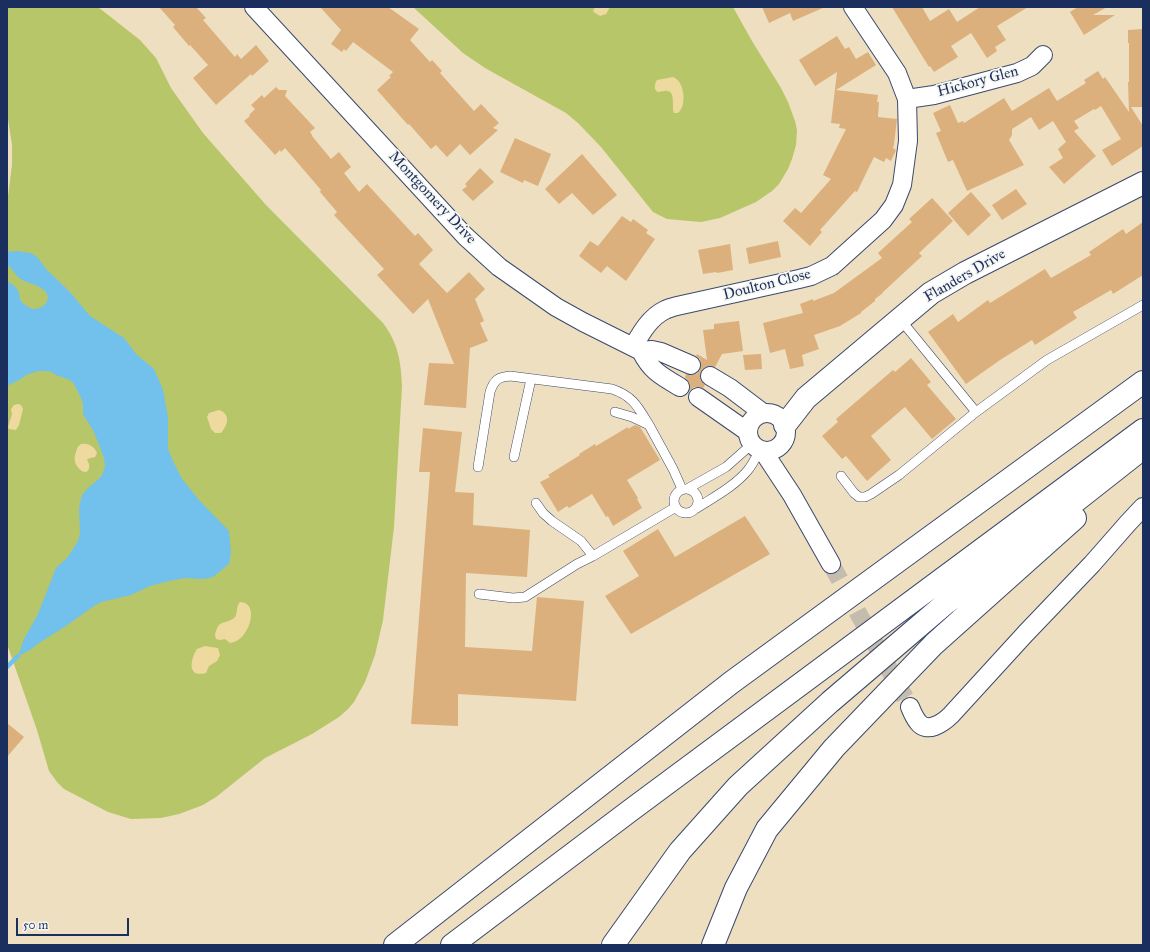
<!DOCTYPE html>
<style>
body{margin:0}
#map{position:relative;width:1150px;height:952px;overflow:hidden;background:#eedfc0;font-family:"IM FELL Great Primer",serif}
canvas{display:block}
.frame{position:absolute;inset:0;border:8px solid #1b2f5e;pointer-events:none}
.scale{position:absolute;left:16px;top:918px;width:113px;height:18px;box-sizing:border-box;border:2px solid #1b2f5e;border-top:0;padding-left:5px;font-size:12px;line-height:14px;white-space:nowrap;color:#1b2f5e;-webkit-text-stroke:3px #f6f6f2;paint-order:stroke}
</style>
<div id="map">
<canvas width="1150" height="952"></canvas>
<div class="frame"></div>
<div class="scale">50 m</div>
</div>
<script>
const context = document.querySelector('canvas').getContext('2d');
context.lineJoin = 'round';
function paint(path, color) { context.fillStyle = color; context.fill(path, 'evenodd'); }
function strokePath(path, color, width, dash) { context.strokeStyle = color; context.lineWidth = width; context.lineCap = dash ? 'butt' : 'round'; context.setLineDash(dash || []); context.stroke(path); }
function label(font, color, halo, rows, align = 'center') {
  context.font = font + ' "IM FELL Great Primer",serif'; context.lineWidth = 3.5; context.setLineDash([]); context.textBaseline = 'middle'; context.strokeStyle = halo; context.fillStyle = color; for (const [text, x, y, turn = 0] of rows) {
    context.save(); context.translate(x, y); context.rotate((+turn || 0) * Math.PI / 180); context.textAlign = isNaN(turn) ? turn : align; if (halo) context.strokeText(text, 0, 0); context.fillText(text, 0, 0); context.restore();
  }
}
const green = new Path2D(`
 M7 7H98L140 40 156 58 171 88 203 133 266 205 383 323C398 343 401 361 402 386L394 527 383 620 375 655 365 682 354 702 348 709 339 717 312 734 265 758 216 797 203 805 179 814 161 818 131 819 108 812 64 789 57 782 49 771 37 730 7 644V204L12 165V145L7 113Z
 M413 7H733L752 41 781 88 788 102 795 121 797 130 796 145 792 159 788 169 779 184 772 191 756 202 720 218 701 222 667 219 653 212 601 147 578 123 566 113 485 68 463 53Z`);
const sand = new Path2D(`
 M595 7H609V9L606 14 600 16 595 13 593 11Z
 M673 77C685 81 687 106 678 113H674C671 106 677 89 664 91 662 91 660 92 658 92 653 90 655 83 657 80Z
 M18 404 21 405 23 409 19 425 16 430 9 429 8 427 12 414 11 409 14 405Z
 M219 410C231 414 228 425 221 433H215L211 429 207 417 209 413Z
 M81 444C88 443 94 446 97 453L95 457 87 459C88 462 90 465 89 468 87 478 75 467 75 461 74 458 75 455 76 452 77 448 78 446 81 444Z
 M240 602C261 602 249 642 230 643L225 639 220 640 216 639 215 635C219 617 226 626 235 617 238 612 236 606 240 602Z
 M205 646 218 648 220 655 217 661 209 666 206 673C187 678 190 660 197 649Z`);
const water = new Path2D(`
 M16 251 31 253 37 257 47 270 70 292 90 316 124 338 136 354 154 369 163 390 168 417V449L173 461 182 479 199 500 229 531 231 553 229 564 213 577 203 579 185 578 169 581 150 586 131 595 101 602 91 608 66 626 39 643 30 650 18 656 24 639 38 614 56 568 68 557 78 541 80 533 79 508 82 495 88 488 101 477 105 467 104 458 94 432 83 414V404L81 398 74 384 70 380 56 375 49 371H38L26 375 21 379 7 386V281C10 283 14 285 17 289 22 296 16 300 27 306 31 309 34 310 39 308 43 307 45 305 47 301 53 287 27 284 19 278 15 274 11 268 7 264V252Z`);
const stream = new Path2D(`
 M7 667 18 656`);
const building = new Path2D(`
 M159 7H196L206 18 203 20 235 57 237 54 241 59 256 45 269 61 252 76 251 74 216 105 193 78 208 65 190 45 189 46 173 27 175 25Z
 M320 7H388L419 29 410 40 430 62 432 60 442 71 440 73 474 111 481 104 499 123 493 128 498 130 470 155 460 144 447 157 436 145 431 149 409 124 408 125 377 90 391 77 389 76 393 72 353 42 346 51 344 49 342 52 331 44 341 30Z
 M762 7H825L793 21 790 13 769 23Z
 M892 7H922L930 21 949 9 957 22 980 7H1028L997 26 1006 40 995 47 997 51 987 58 971 33 951 46 958 57 934 72 930 66 929 67Z
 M1078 7H1107L1093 15H1115L1084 35 1070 12Z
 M1143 29V107H1131L1143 126V146L1112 166 1102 150 1121 139 1101 106 1095 110 1094 109 1074 121 1079 128 1074 131 1096 156 1064 184 1049 167 1063 158 1058 149 1066 142 1053 121 1039 130 1031 117 1012 129V135L1009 140 1024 165 967 191 953 160 948 162 936 133 941 131 933 113 950 105 958 123 963 121 964 123 1004 98 1012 111 1049 88 1057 101 1086 83 1084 80 1098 71 1103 79 1105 77 1129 112 1128 82H1129V43H1128V30Z
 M837 36 845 49 849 47 856 59 868 52 876 65 836 90 878 95 877 102H879L878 117 897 119 894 144 893 148 896 150 891 161 886 158 884 162 874 157 857 192 855 191 820 230 822 232 810 246 783 221 795 208 801 213 831 179 823 175 846 129 839 128 840 124 831 123 837 72 815 86 799 60Z
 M276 87 279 90H287L285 96 315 128 310 132 312 135V136L331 159 339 152 351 167 344 173 359 192 367 184 415 236 418 233 433 250 419 264 447 293 469 272 485 289 475 299 484 321 480 323 488 341 470 348 466 408 424 405 429 363 454 364 428 299 413 314 377 275 384 269 334 215 337 212 320 192 321 190 285 148 281 152 280 150 275 155 244 121 250 116 249 115 255 109 251 105 262 95 264 98Z
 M515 138 551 154 538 186 524 180 523 183 500 172Z
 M582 154 617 195 593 215 572 193 559 204 545 189Z
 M480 168 494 182 473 201 462 190 467 186 465 184Z
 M1016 189 1027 204 1002 220 992 205Z
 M971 192 991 215 968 236 948 213Z
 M932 198 953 221 919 253 922 256 882 293H883L875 299V301L861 312V313L840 326 814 335 819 349 802 355 804 366 790 369 785 349 770 353 763 323 803 313 800 304 813 299V301L834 293 882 258 878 253 912 222 909 219Z
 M622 216 631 222 633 219 648 230 646 233 655 239 626 281 607 266 601 273 579 256 590 241 598 246Z
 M1143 222V275L1113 294 1111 290 1073 312 1077 318 1035 345 1032 340 1000 360 966 384 928 332 953 314 958 322 988 300 990 303 1045 269 1051 278 1091 255 1089 252 1123 229 1126 234Z
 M778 241 781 257 749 264 746 248Z
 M730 244 733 270 717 273 716 272 703 274 698 250Z
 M739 321 743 351 722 354 715 367 710 366 705 367 701 371 700 375 701 381 705 385 703 388 699 387H694L690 391V387L689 382 685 377 686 374 692 375 697 374 700 370 701 363 700 359 696 356 697 354 707 360 703 330 714 329V324Z
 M761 354 762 369 745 370 743 355Z
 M911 358 931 382 927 385 956 419 932 439 905 407 871 436 891 460 867 481 846 456 842 459 822 436 838 422 836 419 893 370 895 372Z
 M635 425 640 427 660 460 627 480 638 498 637 499 642 508 613 526 608 516 606 517 592 494 569 508 567 506 558 512 540 482 550 477 548 475 580 455 579 454 595 444 596 446 628 427V429Z
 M423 428 462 432 455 492 474 493 473 525 530 530 527 577 466 573 465 647 532 651 537 597 584 601 576 701 458 694V726L411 724 430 472H419Z
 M745 516 770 554 631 634 605 596 639 576 623 551 658 529 675 557Z
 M7 723 24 737 7 757Z`);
const minorTunnel = new Path2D(`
 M831 564 910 707`);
const service = new Path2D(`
 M900 319 976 412
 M615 412 632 417 649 425 673 469 682 489
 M514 457 531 379
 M478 467 490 392C494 380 498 377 510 376L612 389C633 396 638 407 649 425
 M841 476 854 493 859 497H865L871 494 899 475 976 412 1047 360 1143 305
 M674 501a12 12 0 1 1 24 0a12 12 0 1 1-24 0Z
 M687 489 726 467 752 444
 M536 503 543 513 552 521 581 541 593 556 676 507
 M697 508C714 497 735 486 748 470 753 464 756 457 760 450
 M479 594 513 598 525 597 577 564 593 556`);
const minor = new Path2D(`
 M254 7 465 236 499 267 556 307 583 322 641 351 652 350 661 352 691 365
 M907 99 934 95 1017 73 1032 66 1043 55
 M633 347C641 333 650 317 665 310 669 308 673 307 677 306L799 279 811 276 832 266 883 220 894 205 902 185 908 141 907 99 897 73 853 7
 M641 351C651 371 661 376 680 387
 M710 376 730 388 763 413
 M698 397 748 432
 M748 432a19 19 0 1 1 38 0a19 19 0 1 1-38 0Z
 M763 451 792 495 831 564
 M910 707C912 712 914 717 918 722 927 734 943 723 951 715L1026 633 1092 564 1128 523 1143 507`);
const tertiary = new Path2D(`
 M785 425 806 398 900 319 931 293 965 273 1143 183`);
const motorway = new Path2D(`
 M395 945 732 682 1143 382
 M452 945 631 810 1143 430
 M613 945 680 851 738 786 830 702 946 603 1143 448
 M713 945 736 888 767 829 834 748 934 644 1075 518`);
const streetNames = [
 ["Hickory Glen",978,82,-15],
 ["Montgomery Drive",432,198,47],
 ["Flanders Drive",965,276,-30],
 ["Doulton Close",767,285,-14]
];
paint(green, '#b7c668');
paint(sand, '#eeda9e');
paint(water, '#71c1ec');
strokePath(stream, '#71c1ec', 4.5);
paint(building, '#dbb07d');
strokePath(minorTunnel, '#c4bcac', 18, [18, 9]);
strokePath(service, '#3b496d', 10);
strokePath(minor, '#3b496d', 20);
strokePath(tertiary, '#3b496d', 24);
strokePath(motorway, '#3b496d', 24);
strokePath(service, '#fff', 9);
strokePath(minor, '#fff', 18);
strokePath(tertiary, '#fff', 22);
strokePath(motorway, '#fff', 22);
label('15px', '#1b2f5e', '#f6f6f2', streetNames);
</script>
